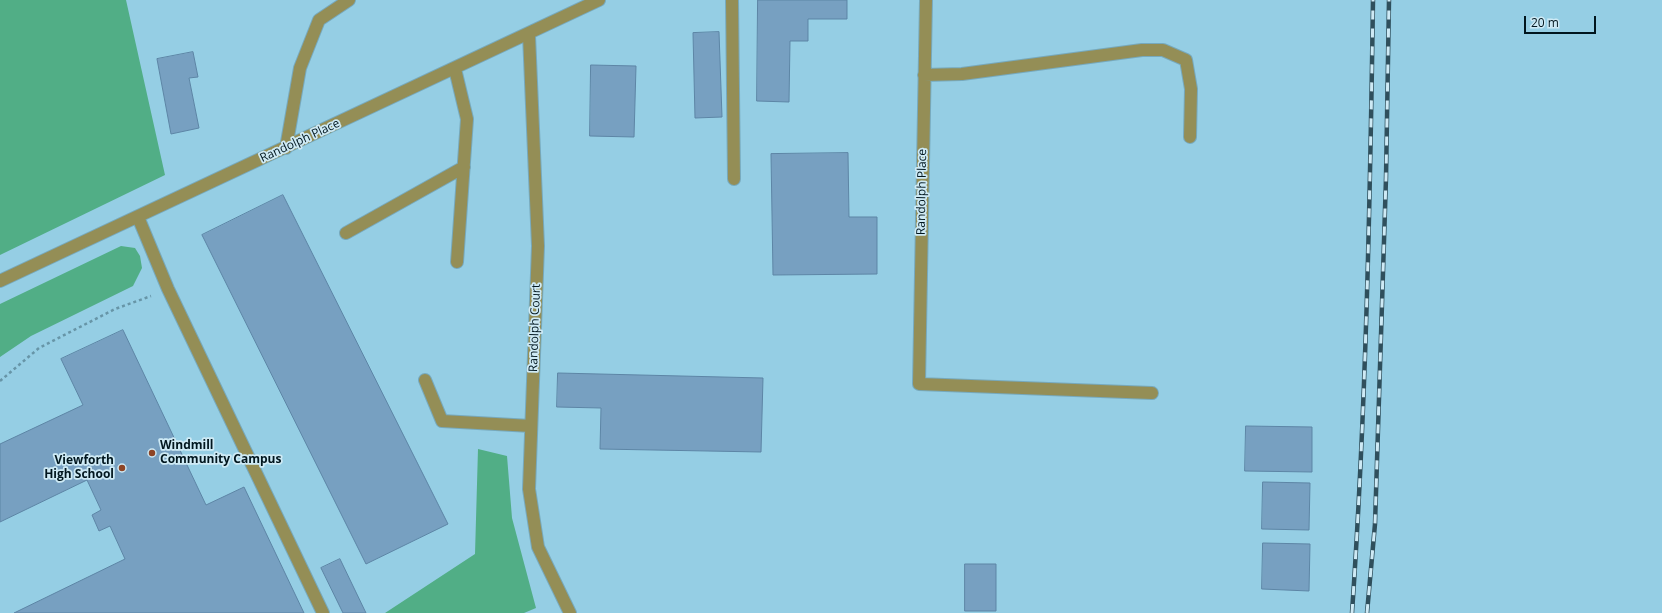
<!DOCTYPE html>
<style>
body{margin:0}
#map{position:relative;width:1662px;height:613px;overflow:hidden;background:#95cee4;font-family:"Open Sans",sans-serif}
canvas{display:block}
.scale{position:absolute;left:1524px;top:16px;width:72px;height:18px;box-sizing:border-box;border:2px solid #01161e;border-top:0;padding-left:5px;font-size:12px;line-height:14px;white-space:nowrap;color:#01161e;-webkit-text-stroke:3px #ceeaf5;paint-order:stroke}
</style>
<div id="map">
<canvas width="1662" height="613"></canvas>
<div class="scale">20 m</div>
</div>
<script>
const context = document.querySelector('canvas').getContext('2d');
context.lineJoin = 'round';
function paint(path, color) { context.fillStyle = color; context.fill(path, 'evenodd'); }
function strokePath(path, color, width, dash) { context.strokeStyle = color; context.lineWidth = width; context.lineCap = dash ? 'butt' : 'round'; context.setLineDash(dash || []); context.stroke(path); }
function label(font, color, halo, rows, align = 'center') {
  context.font = font + ' "Open Sans",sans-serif'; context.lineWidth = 3.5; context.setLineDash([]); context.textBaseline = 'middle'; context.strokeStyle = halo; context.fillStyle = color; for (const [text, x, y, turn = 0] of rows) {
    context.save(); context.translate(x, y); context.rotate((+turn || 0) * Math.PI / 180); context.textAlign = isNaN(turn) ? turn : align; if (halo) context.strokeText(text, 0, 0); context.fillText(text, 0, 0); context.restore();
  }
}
const green = new Path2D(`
 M0 0H126L165 175 0 255Z
 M121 246 135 248 140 256 142 268 133 286 31 336 0 357V304Z
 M478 449 507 456 512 518 536 608 524 613H385L475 554Z`);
const building = new Path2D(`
 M758 0H847V19H808V41H790L789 102 757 101Z
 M719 32 722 117 695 118 693 33Z
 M193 52 198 77 189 78 199 128 171 134 157 59Z
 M591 65 636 66 634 137 590 136Z
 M848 153 849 217H877V274L773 275 771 154Z
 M283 195 448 524 366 564 202 235Z
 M123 330 206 505 244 487 304 613H14L125 559 110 526 99 531 92 515 101 510 87 480 0 522V444L83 405 61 359Z
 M558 373 763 378 761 452 600 449 601 408 557 407Z
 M1246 426 1312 427V472L1245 471Z
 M1263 482 1310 483 1309 530 1262 529Z
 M1263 543 1310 544 1309 591 1262 589Z
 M340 559 366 613H343L321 568Z
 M965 564H996V611H965Z`);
const path = new Path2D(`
 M0 381 39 348 115 309 151 296`);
const minor = new Path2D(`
 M732 0 734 179
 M926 0 919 384 1152 393
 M529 35 538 246 529 489 538 547 570 613
 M455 69 467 119 457 262
 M924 75 962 74 1142 50H1163L1186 60 1191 89 1190 137
 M286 148 300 68 319 20 349 0
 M138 217 168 289 323 613
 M346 233 464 167
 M0 281 599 0
 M425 380 442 421 531 426`);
const rail = new Path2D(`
 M1352 613C1366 409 1370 204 1373 0
 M1367 613 1375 524 1386 178 1389 0`);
const markers = [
 [152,453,4,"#8e4526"],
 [122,468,4,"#8e4526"]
];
const streetNames = [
 ["Randolph Place",300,141,-25],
 ["Randolph Place",922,192,-89],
 ["Randolph Court",535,328,-88]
];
const poiNames = [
 ["Windmill",160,446],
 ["Community Campus",160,460],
 ["Viewforth",114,461,"right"],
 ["High School",114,475,"right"]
];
paint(green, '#51ae86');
paint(building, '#77a0c1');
strokePath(building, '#5d85a5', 1);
strokePath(minor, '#77a9bc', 14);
strokePath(path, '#6795a7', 2.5, [3, 3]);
strokePath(minor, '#948e56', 12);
strokePath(rail, '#2f4f5c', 4.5);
strokePath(rail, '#ceeaf5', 3, [9]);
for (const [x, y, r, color] of markers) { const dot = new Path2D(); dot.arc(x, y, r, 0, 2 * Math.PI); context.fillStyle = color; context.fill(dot); strokePath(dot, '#ceeaf5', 1.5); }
label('12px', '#01161e', '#ceeaf5', streetNames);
label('bold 12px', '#01161e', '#ceeaf5', poiNames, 'left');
</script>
